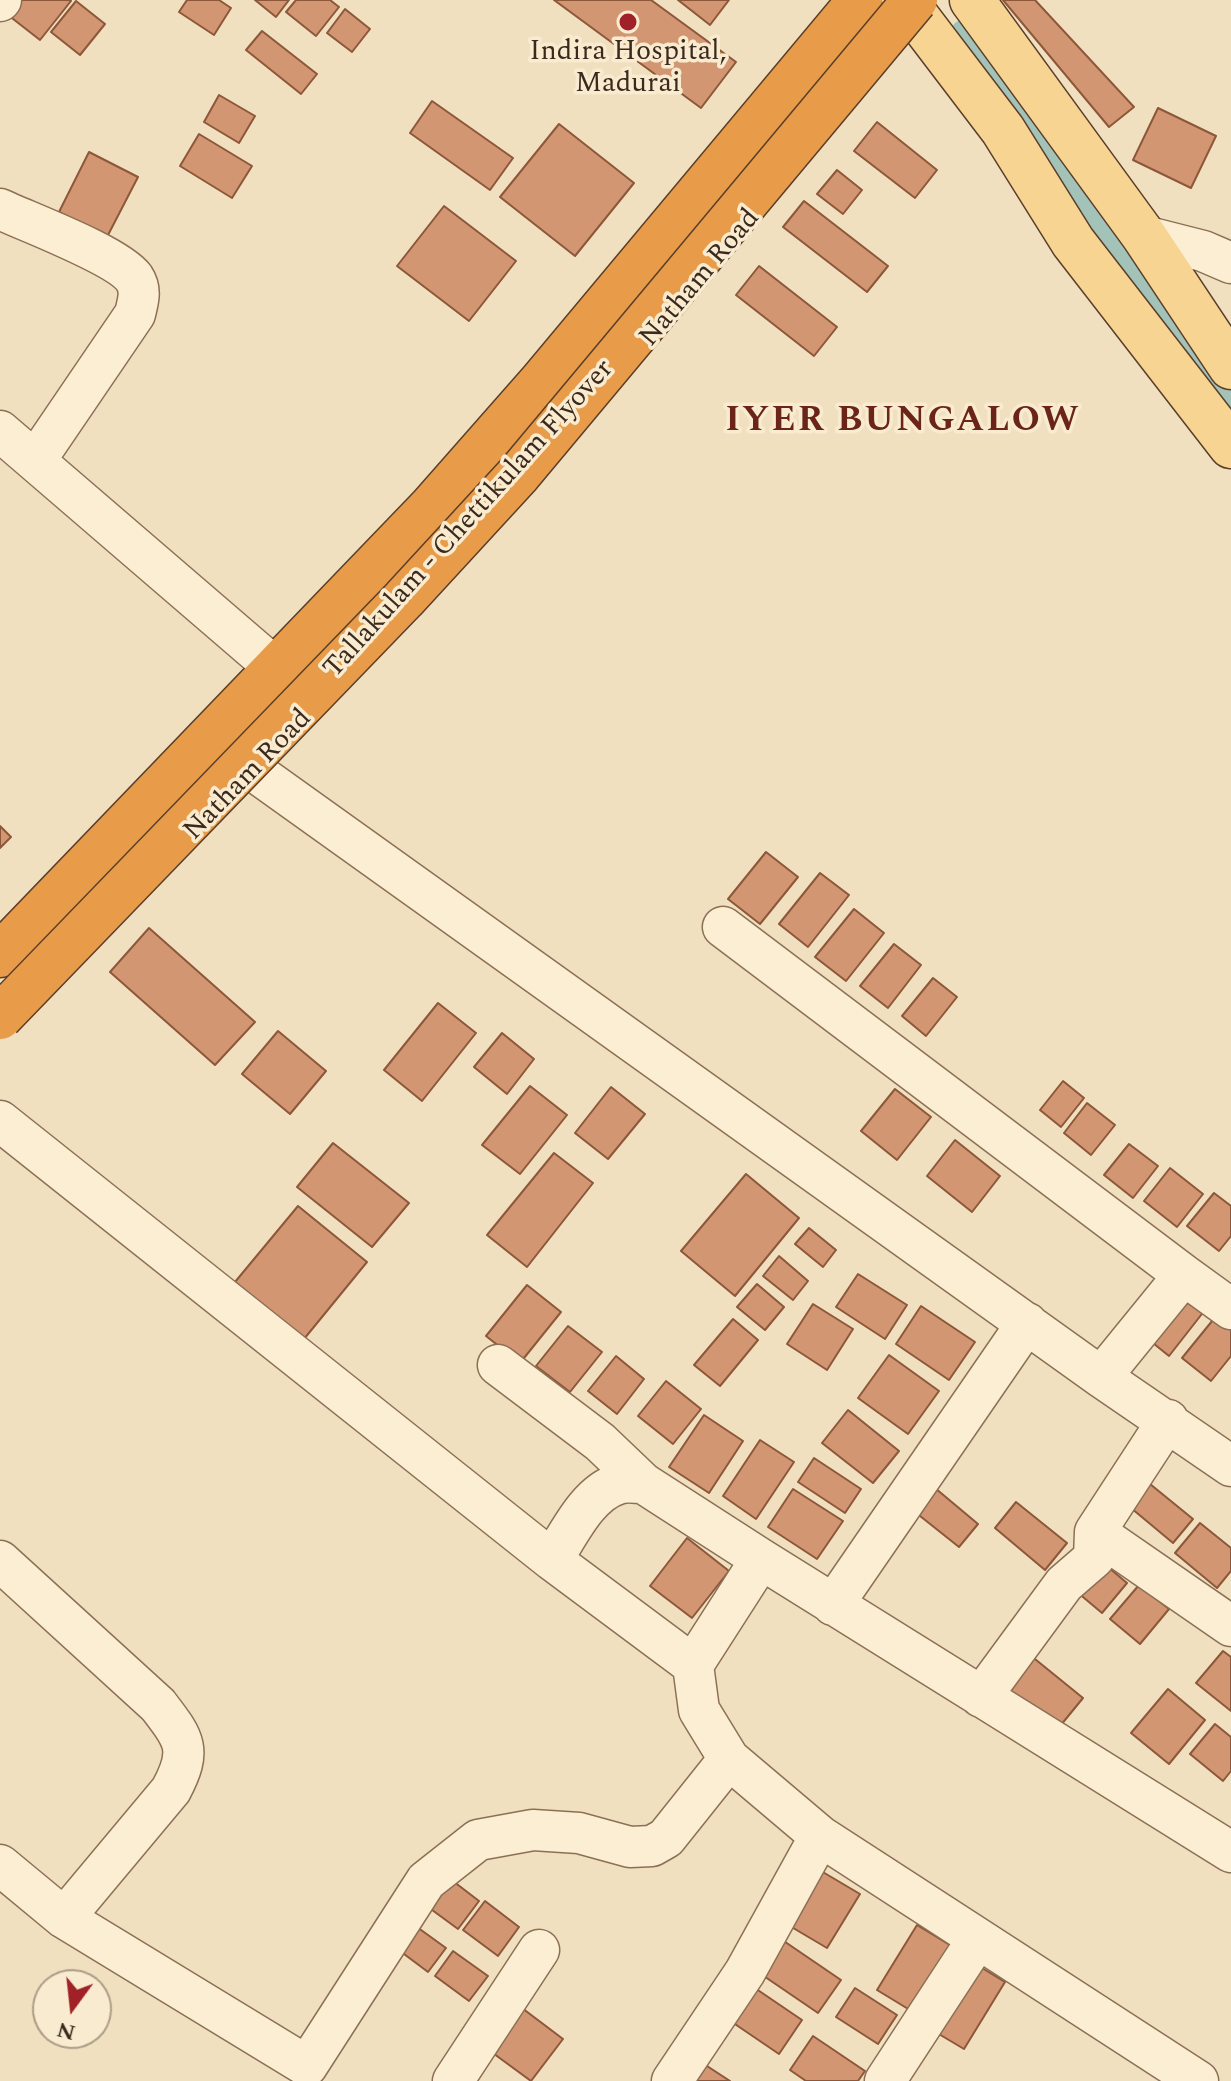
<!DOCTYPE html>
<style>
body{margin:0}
#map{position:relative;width:1231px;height:2081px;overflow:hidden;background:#f1e0bf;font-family:Spectral,serif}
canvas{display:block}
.north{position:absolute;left:32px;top:1969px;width:80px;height:80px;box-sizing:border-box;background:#f8ebcf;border:2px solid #ac9d87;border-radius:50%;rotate:195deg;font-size:22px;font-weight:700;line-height:32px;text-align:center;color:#3a291c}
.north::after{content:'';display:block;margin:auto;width:28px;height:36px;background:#a02127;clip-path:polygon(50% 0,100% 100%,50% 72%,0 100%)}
</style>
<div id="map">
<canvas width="1231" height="2081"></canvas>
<div class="north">N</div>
</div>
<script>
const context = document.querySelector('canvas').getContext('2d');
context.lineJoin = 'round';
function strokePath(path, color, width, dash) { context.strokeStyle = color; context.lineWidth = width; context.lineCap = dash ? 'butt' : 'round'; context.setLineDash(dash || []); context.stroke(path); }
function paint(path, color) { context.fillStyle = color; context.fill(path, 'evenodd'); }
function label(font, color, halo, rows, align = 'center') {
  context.font = font + ' Spectral,serif'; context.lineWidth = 7; context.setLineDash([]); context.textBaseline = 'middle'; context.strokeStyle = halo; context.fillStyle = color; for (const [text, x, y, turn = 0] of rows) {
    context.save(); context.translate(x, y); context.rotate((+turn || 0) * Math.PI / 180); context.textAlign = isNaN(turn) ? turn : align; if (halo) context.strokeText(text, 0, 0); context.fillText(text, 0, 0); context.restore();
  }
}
const canal = new Path2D(`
 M966 36 1231 403`);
const building = new Path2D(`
 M20 0H69L71 1 40 40 8 15Z
 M187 0H219L231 8 214 35 179 12Z
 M255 0H289L276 17Z
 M296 0H330L339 7 316 36 286 12Z
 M554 0H651L736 62 701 108Z
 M678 0H729L710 25Z
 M1003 0H1035L1134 107 1109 127Z
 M76 1 105 24 80 55 51 32Z
 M345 9 370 29 352 52 327 33Z
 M262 31 317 74 301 94 246 50Z
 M219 95 255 116 239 143 204 122Z
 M432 101 513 158 490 190 410 133Z
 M1158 108 1216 136 1191 188 1133 160Z
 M877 122 937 170 915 198 854 151Z
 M559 124 634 183 575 256 500 197Z
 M199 134 252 166 232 198 180 166Z
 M89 152 138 177 107 237 59 212Z
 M837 170 862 190 843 214 817 194Z
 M804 201 888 266 867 292 783 227Z
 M444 206 516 261 469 321 397 266Z
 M759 266 837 327 814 356 736 295Z
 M0 826 11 837 0 848Z
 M766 852 798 877 760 924 728 899Z
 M820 873 849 895 808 947 779 924Z
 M854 909 884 933 846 981 815 957Z
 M149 928 255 1022 215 1065 110 972Z
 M894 944 921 965 888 1008 860 986Z
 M933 978 957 997 926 1036 902 1016Z
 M438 1003 476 1033 422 1101 384 1070Z
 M278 1031 326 1071 290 1114 242 1074Z
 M502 1033 534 1059 507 1094 474 1067Z
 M1063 1081 1084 1098 1061 1127 1040 1110Z
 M530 1086 567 1115 520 1174 482 1145Z
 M611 1087 645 1114 608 1159 575 1133Z
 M895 1089 931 1117 897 1160 861 1131Z
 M1087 1103 1115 1125 1091 1155 1064 1133Z
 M955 1140 1000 1176 972 1212 927 1176Z
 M333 1143 409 1203 372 1247 297 1187Z
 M1129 1144 1158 1166 1133 1198 1104 1175Z
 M554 1153 593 1183 527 1267 487 1235Z
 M1170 1168 1203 1194 1177 1227 1144 1201Z
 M746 1174 799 1218 735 1296 681 1251Z
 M1214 1193 1231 1206V1236L1219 1251 1187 1226Z
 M298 1206 367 1262 304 1339 235 1282Z
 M809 1228 836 1250 823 1267 795 1244Z
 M779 1256 808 1281 793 1300 763 1276Z
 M858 1274 907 1305 885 1339 836 1307Z
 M757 1284 784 1307 765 1330 737 1307Z
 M527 1285 561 1312 520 1363 486 1336Z
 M1180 1290 1205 1310 1169 1356 1143 1335Z
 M813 1304 853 1329 827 1370 787 1344Z
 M921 1306 975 1342 949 1380 896 1344Z
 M1221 1310 1231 1319V1356L1211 1381 1182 1358Z
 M733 1319 758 1340 720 1386 694 1365Z
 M568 1326 602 1352 570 1392 536 1366Z
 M889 1355 939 1391 908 1434 858 1398Z
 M616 1356 644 1379 617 1414 588 1391Z
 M666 1381 701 1409 673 1444 638 1416Z
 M848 1410 899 1451 873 1483 822 1443Z
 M704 1415 743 1441 709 1493 669 1467Z
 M760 1440 794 1462 756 1519 723 1496Z
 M814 1458 861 1489 845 1513 798 1482Z
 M1150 1484 1193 1519 1173 1543 1131 1508Z
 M935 1488 978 1524 959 1547 915 1512Z
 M793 1489 843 1521 817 1559 768 1527Z
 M1016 1502 1067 1543 1045 1570 995 1528Z
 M1200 1523 1231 1548V1571L1217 1588 1175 1553Z
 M687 1538 729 1571 692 1618 650 1586Z
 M1102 1562 1127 1583 1102 1613 1077 1592Z
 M1139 1585 1169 1609 1140 1644 1110 1619Z
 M1223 1651 1231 1657V1711L1196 1683Z
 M1030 1655 1083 1698 1056 1731 1003 1688Z
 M1168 1689 1205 1720 1169 1764 1131 1733Z
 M1215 1724 1231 1737V1771L1223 1781 1190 1754Z
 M816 1868 860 1894 827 1948 783 1922Z
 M449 1878 479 1901 458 1929 428 1907Z
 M485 1901 519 1927 498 1956 463 1930Z
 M410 1922 446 1948 428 1972 392 1945Z
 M917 1925 958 1950 918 2015 877 1990Z
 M775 1935 841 1980 818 2013 752 1968Z
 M453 1951 488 1976 469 2001 435 1976Z
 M969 1960 1005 1982 964 2049 927 2027Z
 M749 1984 802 2020 779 2054 726 2018Z
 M855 1988 897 2015 878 2044 836 2017Z
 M518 2005 563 2039 531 2081 486 2048Z
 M813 2036 865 2071 858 2081H806L790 2070Z
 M704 2064 730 2081H693Z`);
const minor = new Path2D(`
 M0 1 1 0
 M0 209C30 223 117 255 134 278 142 290 138 301 135 314L35 461
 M1144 236 1203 251 1231 263
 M0 431 265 659
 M254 771 1101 1377 1231 1466
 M723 927 1184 1275
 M0 1121 552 1560C568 1536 587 1493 618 1484 626 1481 635 1483 643 1483L761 1559 1231 1852
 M498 1365 600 1442 643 1483
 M1101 1377 1184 1275 1231 1309
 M1095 1532 1168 1420
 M761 1559 693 1665 699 1710 729 1759 820 1836 1198 2081
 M552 1560 693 1665
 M0 1561 158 1705C184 1739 193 1749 171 1790L64 1918
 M833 1605 1027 1323
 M981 1697 1064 1584 1094 1558 1095 1532 1231 1626
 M0 1865 64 1918 307 2066 426 1881 478 1840 533 1830 579 1833 630 1847 652 1846 666 1838 729 1759
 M453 2081 539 1950
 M672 2081 745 1972 820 1836
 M885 2081 977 1940`);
const major = new Path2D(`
 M904 0 1003 130 1073 242 1231 446
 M972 0 1144 236 1231 367`);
const highway = new Path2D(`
 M0 955 431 507 541 382 860 0`);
const highwayBridge = new Path2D(`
 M0 1017 404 599 519 474 915 0`);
const markers = [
 [628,22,10,"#a02127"]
];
const poiNames = [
 ["Indira Hospital,",628,54],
 ["Madurai",628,86]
];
const streetNames = [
 ["Natham Road",701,279,-50],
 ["Tallakulam - Chettikulam Flyover",470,520,-48],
 ["Natham Road",249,776,-46]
];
const districtNames = [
 ["IYER BUNGALOW",903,423]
];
strokePath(canal, '#a3c3b8', 34);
paint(building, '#d39672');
strokePath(building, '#8d573a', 2);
strokePath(minor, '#8c7056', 43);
strokePath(major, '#593e2b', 47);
strokePath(highway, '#593e2b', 47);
strokePath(minor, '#fbeed3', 40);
strokePath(major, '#f8d493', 44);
strokePath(highway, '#e89b48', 44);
strokePath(highwayBridge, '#593e2b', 47, []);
strokePath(highwayBridge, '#e89b48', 44);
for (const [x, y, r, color] of markers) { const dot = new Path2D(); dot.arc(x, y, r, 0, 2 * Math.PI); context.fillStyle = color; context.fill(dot); strokePath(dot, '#f8ebcf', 3); }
label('28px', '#3a291c', '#f8ebcf', poiNames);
label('28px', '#3a291c', '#f8ebcf', streetNames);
context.letterSpacing = '2px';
label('bold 36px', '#6a2518', '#f8ebcf', districtNames);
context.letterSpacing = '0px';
</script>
